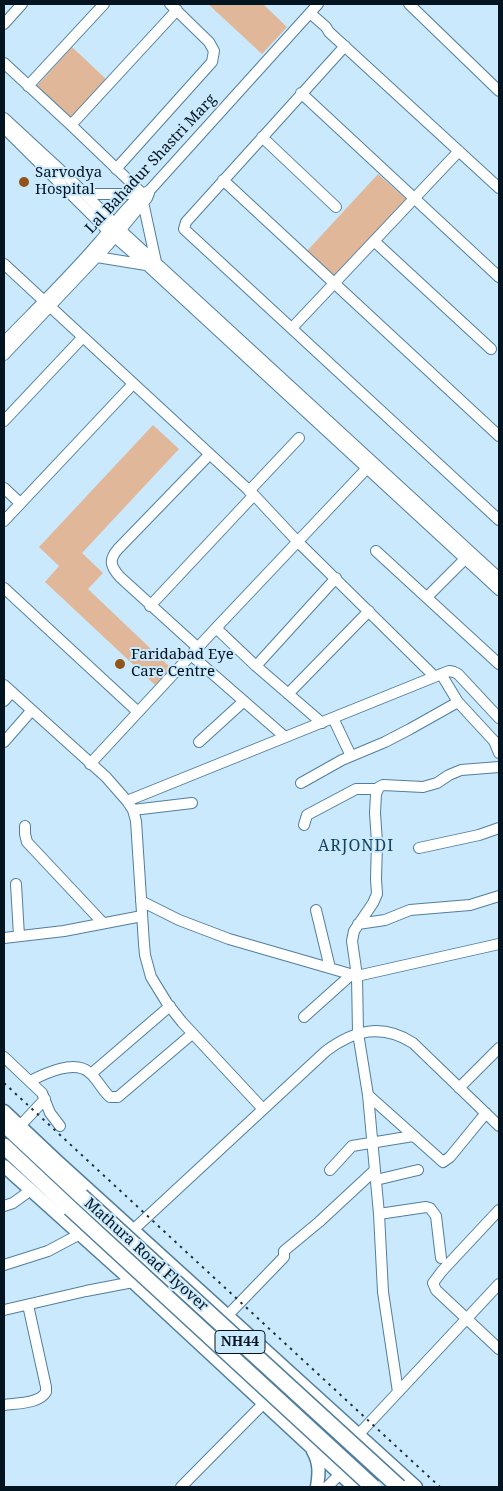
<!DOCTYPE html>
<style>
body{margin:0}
#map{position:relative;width:503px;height:1491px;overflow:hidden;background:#cbe9fd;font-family:"Noto Serif",serif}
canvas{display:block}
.frame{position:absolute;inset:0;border:5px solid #021420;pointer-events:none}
</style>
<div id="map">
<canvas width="503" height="1491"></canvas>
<div class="frame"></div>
</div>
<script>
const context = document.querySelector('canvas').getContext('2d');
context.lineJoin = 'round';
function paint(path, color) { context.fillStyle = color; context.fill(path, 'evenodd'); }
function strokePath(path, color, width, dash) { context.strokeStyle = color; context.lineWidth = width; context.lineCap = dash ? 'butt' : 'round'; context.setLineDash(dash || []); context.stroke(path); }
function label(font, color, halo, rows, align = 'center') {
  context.font = font + ' "Noto Serif",serif'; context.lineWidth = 4; context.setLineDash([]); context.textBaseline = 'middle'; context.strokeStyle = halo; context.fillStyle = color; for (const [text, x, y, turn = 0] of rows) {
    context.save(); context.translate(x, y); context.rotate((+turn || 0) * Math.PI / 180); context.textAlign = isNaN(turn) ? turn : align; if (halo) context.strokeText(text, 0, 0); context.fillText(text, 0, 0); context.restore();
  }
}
const green = new Path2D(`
 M208 4H263L287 27 262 54Z
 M72 47 107 80 70 120 35 88Z
 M378 174 406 199 335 276 307 251Z
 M153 425 179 449 82 553 103 573 88 589 171 668 155 685 45 582 59 566 39 547Z`);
const minor = new Path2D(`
 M409 4 499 91
 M310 13 326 27 329 32 499 188
 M4 24 22 4
 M345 46 186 222 184 229 499 520
 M4 63 71 125 147 198
 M28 86 104 4
 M301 93 499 277
 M4 118 70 179 127 236 499 578
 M71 125 177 10
 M4 128 108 231 149 267 499 590
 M262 137 336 207
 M116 169 212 62 214 51 209 42 170 4
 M223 180 499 436
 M85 194H142
 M143 202 156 262
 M374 241 491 349
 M97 257 146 265
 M4 264 254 495 297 541 434 676
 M292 328 459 151
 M4 342C36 309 69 277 99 242 114 225 130 200 150 190L318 4
 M4 355 108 245 147 198 149 193
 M4 421 83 337
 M4 488 20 503
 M249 491 299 438
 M4 521 133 384
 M376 551 499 664
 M4 588 138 712
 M427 597 465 559
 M150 606 254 495
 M216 628 256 666 322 723
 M197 647 120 577C111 567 108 560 118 549L209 455
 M191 655 285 737
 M256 666 336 578
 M441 674 458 702 494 741 499 753
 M4 685 106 777 127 801 133 810 136 821 144 944 145 955 151 977 167 1003 182 1022 263 1109
 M288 694 369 611
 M4 701 12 692
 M333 718 351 756
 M4 742 32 710
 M199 742 244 701
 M90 764 216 628 372 463
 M301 783 342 760 385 742 410 729 458 702
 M127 801 449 671 454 672 458 674 499 718
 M133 810 192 803
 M304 825 307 815 356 789H378
 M25 826V834L27 842 103 923
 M419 848 479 835 499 828
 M16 884 19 936
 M141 901 179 920 229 939 357 976 499 944
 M316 910 330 968
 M358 924 385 920 410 910 470 905 499 896
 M4 938 64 931 142 916
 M304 1017 352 974
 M4 1057 42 1093 50 1113 60 1126
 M91 1074 170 1006
 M30 1081C46 1073 75 1059 90 1073 98 1080 102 1090 110 1097H118L192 1034
 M459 1088 499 1048
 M368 1095 443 1162 450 1157 486 1113
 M20 1126 45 1099
 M330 1170 352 1146 413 1136
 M376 1180 418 1170
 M4 1206 13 1203 31 1190
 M499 1210 442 1271 433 1283 436 1290 499 1349
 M379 1214 426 1207 430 1208 436 1216 441 1258
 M133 1230 326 1051C354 1030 382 1023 413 1043L499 1126
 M4 1265 48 1251 80 1234
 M4 1310 86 1291 133 1282
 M227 1316 284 1257V1251L319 1222 375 1170
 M398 1392 383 1292 379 1214 368 1095 358 1033 357 976 352 941 354 931 373 903 377 894 376 879 377 842 375 813 376 794 379 787 383 785 423 787 437 783 449 775 461 770 499 767
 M4 1405C16 1403 39 1404 46 1392V1387L28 1305
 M358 1435 499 1284
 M181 1487 264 1403
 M327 1487 365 1449`);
const major = new Path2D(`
 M4 1111 57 1161 416 1487
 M4 1166 133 1282 354 1487
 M313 1451C320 1463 319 1474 317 1487`);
const highway = new Path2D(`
 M4 1124 81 1196
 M4 1146 70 1208`);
const rail = new Path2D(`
 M4 1083 440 1487`);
const highwayBridge = new Path2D(`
 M81 1196 399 1487
 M70 1208 373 1487`);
const markers = [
 [24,182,6,"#92541a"],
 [120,664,6,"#92541a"]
];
const shields = [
 [240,1342,50]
];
const shieldNames = [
 ["NH44",240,1342]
];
const streetNames = [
 ["Lal Bahadur Shastri Marg",151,164,-47],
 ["Mathura Road Flyover",146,1255,42]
];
const poiNames = [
 ["Sarvodya",35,173],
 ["Hospital",35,190],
 ["Faridabad Eye",131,655],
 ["Care Centre",131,672]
];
const neighbourhoodNames = [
 ["ARJONDI",356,846]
];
paint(green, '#e0b798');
strokePath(minor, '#507f9e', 12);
strokePath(major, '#507f9e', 15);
strokePath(highway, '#507f9e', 18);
strokePath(minor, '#fff', 10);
strokePath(major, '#fff', 12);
strokePath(highway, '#fff', 15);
strokePath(rail, '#1c303d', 2, [2.5, 5]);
strokePath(highwayBridge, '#507f9e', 18, []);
strokePath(highwayBridge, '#fff', 15);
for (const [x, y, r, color] of markers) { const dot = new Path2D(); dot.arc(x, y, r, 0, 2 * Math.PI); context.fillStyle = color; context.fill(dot); strokePath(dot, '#cbe9fd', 2); }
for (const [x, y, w] of shields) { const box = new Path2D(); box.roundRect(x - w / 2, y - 11.5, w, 23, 4); context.fillStyle = '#cbe9fd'; context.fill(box); strokePath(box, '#021420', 1); }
label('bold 14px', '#021420', null, shieldNames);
label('15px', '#021420', '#cbe9fd', streetNames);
label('15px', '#021420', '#cbe9fd', poiNames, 'left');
context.letterSpacing = '1px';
label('16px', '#12435f', '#cbe9fd', neighbourhoodNames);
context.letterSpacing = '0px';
</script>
